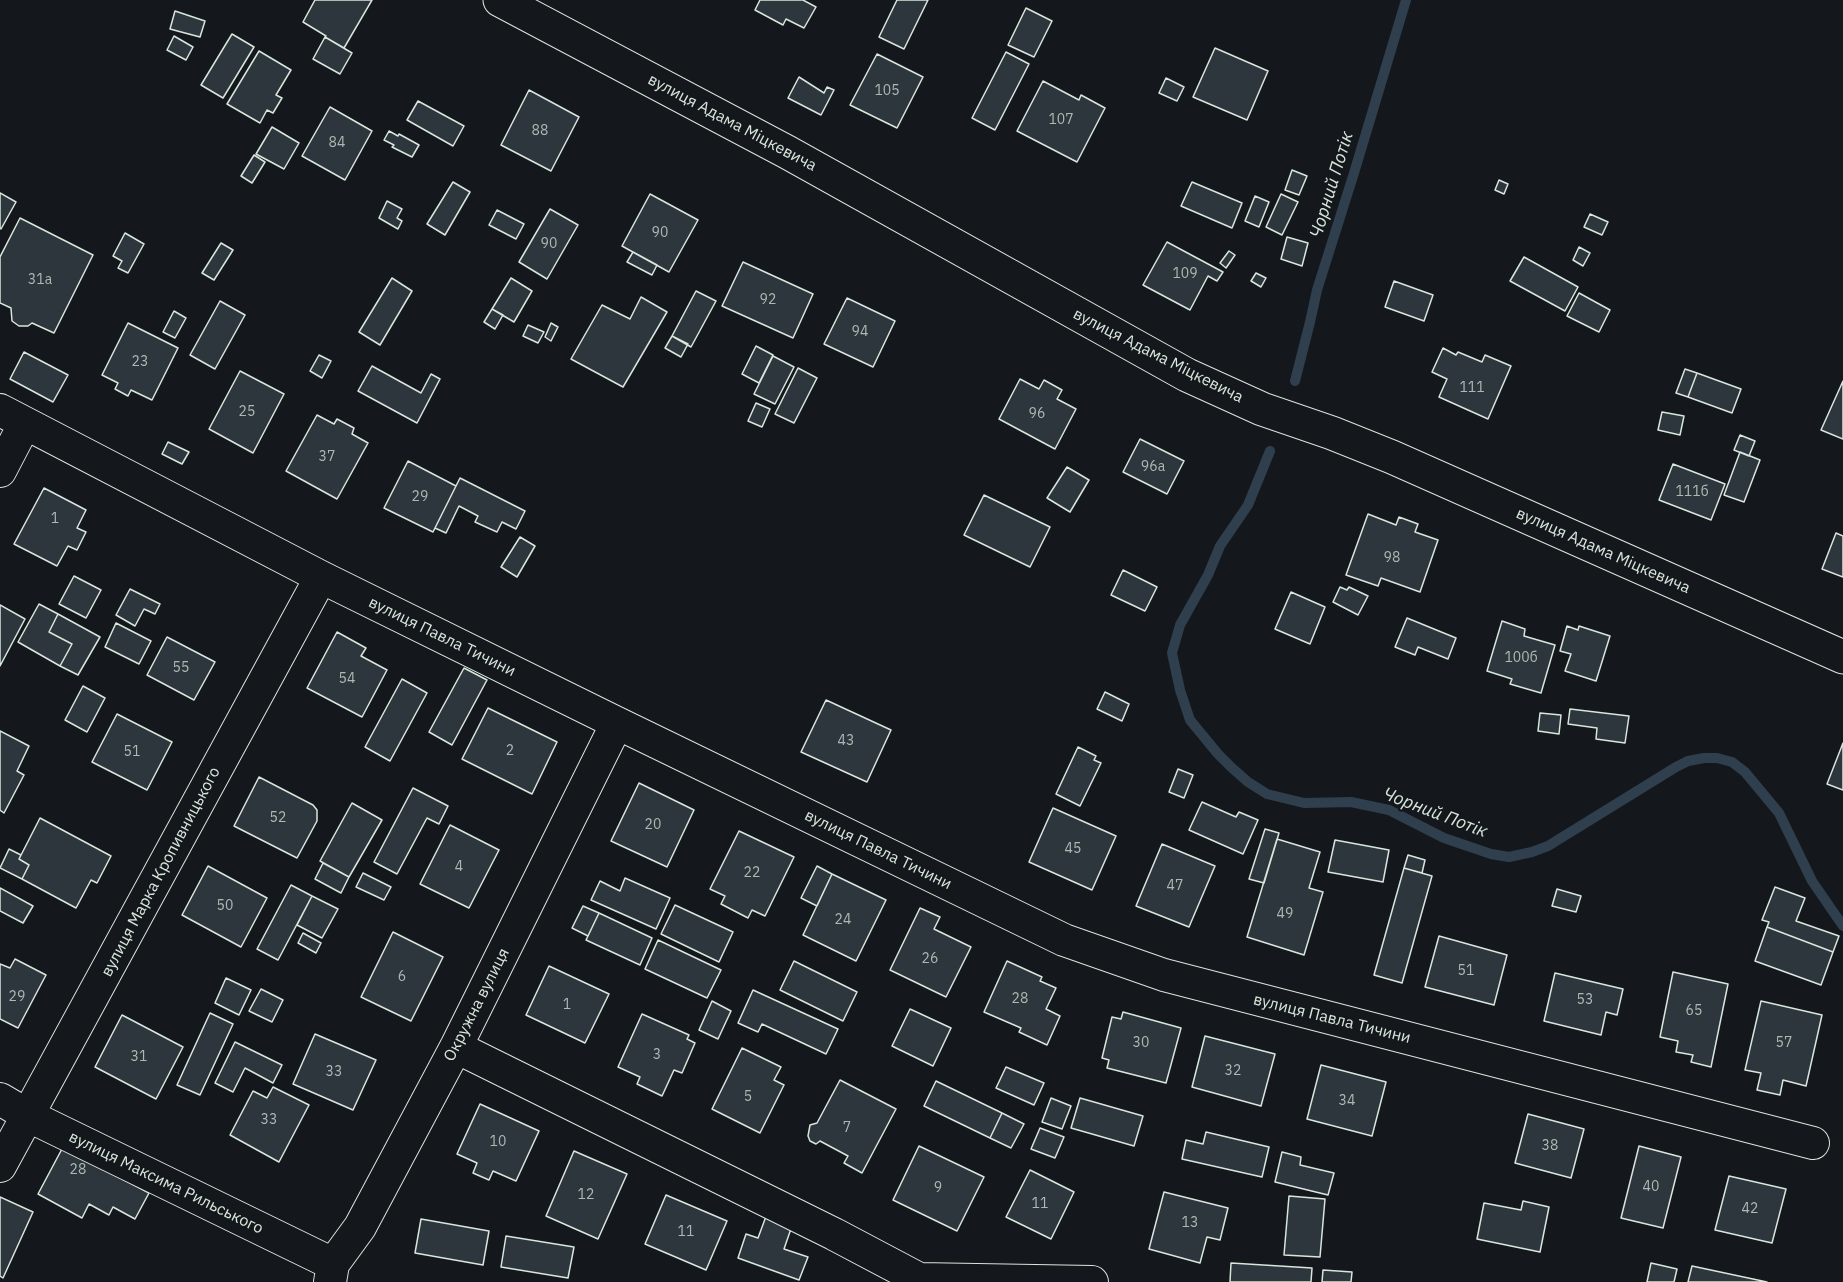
<!DOCTYPE html>
<meta charset="utf-8">
<style>
body{margin:0}
canvas{display:block;background:#14181c}
</style>
<canvas width="1843" height="1282"></canvas>
<script>
const context = document.querySelector('canvas').getContext('2d');
context.lineJoin = 'round';
function strokePath(path, color, width, dash) { context.strokeStyle = color; context.lineWidth = width; context.lineCap = dash ? 'butt' : 'round'; context.setLineDash(dash || []); context.stroke(path); }
function paint(path, color) { context.fillStyle = color; context.fill(path, 'evenodd'); }
function label(font, color, halo, rows, align = 'center') {
  context.font = font + ' "IBM Plex Sans",sans-serif'; context.lineWidth = 4.5; context.setLineDash([]); context.textBaseline = 'middle'; context.strokeStyle = halo; context.fillStyle = color; for (const [text, x, y, turn = 0] of rows) {
    context.save(); context.translate(x, y); context.rotate((+turn || 0) * Math.PI / 180); context.textAlign = isNaN(turn) ? turn : align; if (halo) context.strokeText(text, 0, 0); context.fillText(text, 0, 0); context.restore();
  }
}
const stream = new Path2D(`
 M1295 381 1310 322 1317 290 1354 173 1406 0
 M1270 451 1248 505 1220 546 1208 575 1180 625 1172 653 1180 690 1190 720 1218 754 1231 767 1248 782 1267 794 1304 803 1351 802 1389 810 1444 838 1491 854 1509 857 1532 852 1548 846 1676 767 1688 761 1704 758H1717L1732 762 1745 772 1779 813 1812 881 1843 926`);
const building = new Path2D(`
 M315 0H372L344 48 325 37 326 36 303 22Z
 M760 0H803L816 7 804 28 786 19 783 25 755 10Z
 M897 0H928L904 49 879 37Z
 M1026 8 1052 21 1034 57 1008 45Z
 M175 11 205 21 200 37 170 29Z
 M232 34 254 47 223 98 201 85Z
 M174 36 193 47 186 60 167 50Z
 M325 37 352 53 340 74 313 59Z
 M1215 48 1268 71 1247 120 1193 97Z
 M259 51 291 70 276 95 282 98 273 113 267 110 260 123 227 104Z
 M1006 52 1029 64 995 130 972 118Z
 M877 54 923 77 897 128 850 105Z
 M799 77 824 93 827 87 834 90 821 115 788 98Z
 M1166 78 1184 87 1177 101 1159 93Z
 M1043 81 1079 100 1081 95 1105 108 1077 162 1017 131Z
 M529 90 579 117 551 171 501 145Z
 M418 101 464 126 453 146 407 120Z
 M330 107 372 131 345 180 302 156Z
 M272 127 299 143 284 169 256 154Z
 M389 131 398 136 399 134 419 145 412 157 392 147 394 145 384 140Z
 M254 155 265 162 252 183 241 176Z
 M1292 170 1307 176 1299 195 1285 190Z
 M1499 180 1508 184 1504 194 1495 190Z
 M453 182 470 192 445 235 427 224Z
 M1192 182 1242 203 1232 228 1181 206Z
 M0 193 16 202 1 229 0 228Z
 M650 194 698 220 669 272 622 246Z
 M1281 194 1298 202 1282 235 1266 227Z
 M1255 196 1269 202 1259 227 1245 221Z
 M387 201 402 209 397 218 402 221 398 229 379 218Z
 M550 209 578 225 547 279 519 262Z
 M497 210 524 224 516 239 489 225Z
 M1590 214 1608 222 1602 235 1584 227Z
 M20 218 93 255 54 333 32 323 28 326H19L12 321 11 308 0 303V257Z
 M125 233 144 244 128 273 118 268 122 261 113 256Z
 M1287 237 1308 243 1302 266 1281 259Z
 M1167 242 1223 272 1217 281 1208 276 1190 310 1143 285Z
 M221 243 233 250 214 280 202 273Z
 M1579 247 1590 253 1583 266 1573 260Z
 M1229 251 1235 255 1226 268 1220 263Z
 M633 252 657 265 652 275 627 262Z
 M1524 257 1578 287 1565 311 1510 281Z
 M743 262 813 294 793 338 722 306Z
 M1256 273 1266 278 1261 287 1251 281Z
 M392 278 412 291 380 345 359 332Z
 M511 278 532 291 514 322 492 309Z
 M1394 281 1433 295 1424 321 1385 307Z
 M696 291 716 301 691 347 672 336Z
 M1579 293 1610 310 1599 332 1567 316Z
 M641 297 667 312 623 387 571 359 602 305 630 319Z
 M847 298 895 321 873 367 824 344Z
 M220 301 245 315 215 369 190 355Z
 M492 309 503 315 495 329 484 322Z
 M174 311 186 318 175 338 163 332Z
 M128 323 178 348 152 400 131 390 128 396 115 389 118 383 102 375Z
 M551 323 558 327 551 341 545 337Z
 M528 325 544 332 538 343 523 336Z
 M672 336 688 344 681 357 665 348Z
 M756 346 773 355 759 383 742 374Z
 M1443 348 1456 355 1458 352 1482 362 1485 355 1511 366 1488 419 1439 397 1447 379 1432 372Z
 M24 352 68 375 53 402 10 379Z
 M319 355 331 361 322 378 310 371Z
 M773 356 794 367 775 404 754 394Z
 M372 366 421 393 431 374 440 379 417 423 358 391Z
 M798 368 817 378 794 423 775 414Z
 M1685 369 1697 373 1688 397 1676 393Z
 M240 371 284 394 253 453 209 429Z
 M1697 373 1741 389 1732 413 1688 397Z
 M1020 379 1039 389 1044 380 1062 390 1057 399 1076 409 1055 449 999 419Z
 M1843 381V439L1821 430Z
 M756 403 770 409 762 427 748 421Z
 M1662 412 1684 416 1680 435 1658 430Z
 M317 415 334 424 337 419 354 428 352 434 368 443 337 499 286 471Z
 M1740 435 1755 441 1749 456 1734 450Z
 M1140 439 1184 461 1167 494 1123 472Z
 M168 442 189 452 182 464 162 454Z
 M1740 452 1760 460 1744 502 1724 495Z
 M408 461 456 486 433 532 384 508Z
 M1673 464 1725 484 1711 520 1659 500Z
 M1067 467 1089 480 1070 512 1047 498Z
 M460 478 525 511 516 529 502 522 497 532 475 522 478 516 459 506 446 533 435 528Z
 M44 488 86 510 77 528 86 532 77 550 68 546 57 566 14 544Z
 M984 495 1050 527 1030 567 964 535Z
 M1368 514 1396 525 1399 517 1418 524 1415 532 1438 540 1420 592 1381 578 1378 586 1346 575Z
 M1836 533 1843 536V577L1822 569Z
 M520 537 535 546 517 577 501 567Z
 M1123 570 1157 587 1145 611 1111 595Z
 M74 576 101 590 86 618 59 604Z
 M1340 587 1347 590 1349 587 1368 596 1358 615 1333 602Z
 M130 589 160 604 155 614 144 609 135 626 116 615Z
 M1291 592 1325 607 1310 644 1275 629Z
 M39 604 58 614 49 632 72 644 60 666 18 642Z
 M0 605 25 619 0 666Z
 M58 614 100 637 78 675 60 666 72 644 49 632Z
 M1407 618 1456 638 1448 659 1418 647 1415 655 1395 647Z
 M1502 621 1525 629 1524 636 1555 645 1541 693 1510 684 1512 679 1487 671Z
 M116 623 151 641 139 664 105 647Z
 M1567 626 1578 630 1579 626 1610 636 1596 681 1565 671 1571 654 1560 651Z
 M337 632 366 648 361 656 387 670 362 717 307 688Z
 M167 637 215 662 194 700 147 675Z
 M464 668 487 680 452 745 429 732Z
 M402 679 427 693 390 761 365 747Z
 M83 686 105 698 87 732 65 720Z
 M1105 692 1129 704 1122 721 1097 709Z
 M826 700 891 730 867 782 801 752Z
 M488 708 557 742 532 794 462 759Z
 M1570 709 1629 716 1625 743 1596 739 1597 728 1568 724Z
 M1540 713 1561 715 1559 734 1538 731Z
 M117 714 172 742 147 790 92 762Z
 M0 731 29 746 17 771 24 775 4 813 0 810Z
 M1843 743V790L1827 784Z
 M1078 747 1096 756 1094 760 1101 763 1080 806 1056 794Z
 M1178 769 1193 775 1184 798 1169 792Z
 M259 777 313 805 317 810V821L297 858 234 826Z
 M639 783 694 810 667 867 611 841Z
 M413 788 448 806 439 824 427 818 397 874 374 862Z
 M1202 802 1236 817 1239 812 1258 820 1243 854 1189 830Z
 M352 803 382 820 349 877 320 861Z
 M1053 808 1116 836 1092 890 1029 862Z
 M40 818 111 856 97 883 91 880 76 908 22 879 29 865 19 859Z
 M450 825 499 850 469 908 420 884Z
 M1265 829 1279 833 1264 883 1249 879Z
 M739 831 794 857 765 916 752 910 748 918 721 904 725 896 710 889Z
 M1277 839 1320 852 1309 888 1323 892 1304 955 1247 937Z
 M1335 840 1389 850 1383 882 1328 872Z
 M1162 844 1215 866 1189 927 1136 906Z
 M9 849 21 855 19 859 29 865 22 879 0 868Z
 M1408 855 1425 860 1422 873 1404 868Z
 M323 863 349 877 341 893 315 879Z
 M208 866 267 898 241 947 182 915Z
 M817 866 832 874 817 906 801 898Z
 M1404 868 1432 876 1402 983 1374 975Z
 M363 873 391 887 384 900 356 887Z
 M832 874 886 900 856 961 803 935Z
 M625 878 670 898 656 929 591 900 600 881 620 891Z
 M291 885 312 896 278 960 257 949Z
 M1775 887 1805 898 1796 921 1839 936 1833 952 1767 927 1769 922 1762 920Z
 M0 888 33 906 23 923 0 911Z
 M1557 889 1581 896 1576 912 1552 906Z
 M312 896 338 909 322 938 297 925Z
 M675 905 733 932 719 962 661 934Z
 M583 906 599 913 588 936 572 928Z
 M920 908 940 917 934 929 971 947 946 997 890 970Z
 M599 913 652 938 640 965 586 940Z
 M1767 927 1833 952 1821 985 1755 961Z
 M393 932 443 957 411 1021 361 997Z
 M303 933 321 943 316 953 298 943Z
 M1439 936 1507 955 1494 1005 1425 987Z
 M658 940 721 970 707 998 645 969Z
 M15 959 46 975 18 1028 0 1019V964L10 968Z
 M794 961 857 992 843 1021 780 990Z
 M1007 961 1042 977 1040 981 1056 988 1046 1009 1060 1016 1047 1045 1019 1032 1021 1028 984 1012Z
 M549 966 609 994 585 1043 526 1015Z
 M1673 972 1728 984 1711 1067 1691 1062 1693 1055 1676 1052 1678 1041 1660 1037Z
 M1555 973 1623 989 1617 1015 1606 1012 1601 1035 1544 1021Z
 M226 978 251 990 239 1015 215 1003Z
 M261 989 283 1000 272 1022 249 1011Z
 M753 990 838 1029 826 1054 762 1024 758 1032 738 1023Z
 M712 1001 731 1011 718 1039 699 1030Z
 M1761 1001 1822 1015 1806 1086 1783 1080 1780 1095 1757 1090 1761 1073 1745 1070Z
 M910 1009 951 1028 933 1066 892 1046Z
 M1123 1012 1181 1028 1166 1083 1107 1068 1109 1060 1102 1058 1112 1017 1121 1019Z
 M210 1013 233 1024 200 1095 177 1085Z
 M642 1014 689 1035 687 1039 695 1043 682 1073 674 1070 662 1096 637 1084 640 1077 618 1067Z
 M122 1015 183 1047 156 1099 95 1067Z
 M315 1034 376 1060 353 1110 293 1084Z
 M1205 1036 1275 1054 1261 1106 1192 1087Z
 M235 1042 282 1065 273 1083 245 1068 233 1092 215 1083Z
 M742 1048 781 1067 774 1080 784 1085 760 1133 712 1109Z
 M1321 1065 1386 1082 1372 1136 1307 1119Z
 M1006 1067 1044 1083 1034 1105 996 1088Z
 M840 1080 896 1109 862 1173 844 1163 848 1156 820 1141 816 1144 810 1141 808 1136 810 1125 817 1123Z
 M936 1081 1002 1113 990 1138 924 1106Z
 M273 1087 309 1105 279 1162 230 1135 253 1091 267 1098Z
 M1051 1098 1071 1106 1062 1129 1042 1122Z
 M1080 1098 1143 1116 1134 1146 1071 1128Z
 M480 1104 539 1131 516 1181 493 1171 489 1180 473 1173 477 1163 457 1154Z
 M1002 1113 1024 1124 1011 1148 990 1138Z
 M1528 1114 1584 1129 1571 1178 1515 1163Z
 M1040 1128 1064 1137 1055 1158 1031 1149Z
 M1206 1132 1269 1147 1262 1177 1182 1159 1186 1140 1203 1144Z
 M919 1146 984 1177 957 1231 893 1200Z
 M1639 1146 1681 1157 1663 1228 1621 1218Z
 M63 1147 149 1193 135 1219 113 1207 109 1215 89 1204 82 1218 38 1194Z
 M574 1151 627 1174 598 1239 546 1216Z
 M1282 1152 1301 1157 1300 1165 1334 1173 1328 1195 1275 1182Z
 M1030 1170 1074 1192 1051 1239 1006 1217Z
 M1729 1176 1786 1189 1772 1243 1715 1230Z
 M1164 1192 1228 1208 1220 1240 1207 1237 1200 1263 1149 1249Z
 M666 1195 727 1221 706 1270 645 1244Z
 M1289 1196 1325 1199 1320 1257 1284 1255Z
 M0 1197 33 1212 3 1278 0 1276Z
 M1523 1201 1549 1207 1540 1252 1477 1239 1484 1203 1521 1210Z
 M768 1211 794 1220 784 1249 808 1257 799 1280 738 1258 746 1234 758 1238Z
 M421 1219 489 1231 483 1265 415 1253Z
 M506 1236 574 1247 568 1278 501 1267Z
 M1231 1263 1312 1268 1311 1282H1230Z
 M1651 1263 1677 1269 1674 1282H1647Z
 M1692 1266 1767 1282H1688Z
 M1323 1270 1352 1272 1351 1282H1322Z`);
const minor = new Path2D(`
 M0 410 321 577 617 723 1064 940 1164 975 1813 1143
 M0 471 25 423
 M456 1047 834 1234 919 1279 1092 1282
 M0 1099 29 1116 333 1264
 M0 1166 321 577
 M330 1282 333 1264 360 1227 456 1047 617 723`);
const tertiary = new Path2D(`
 M500 0 787 152 1187 375 1262 409 1332 433 1392 457 1843 657`);
const numberNames = [
 ["105",887,91],
 ["107",1061,120],
 ["88",540,131],
 ["84",337,143],
 ["90",660,233],
 ["90",549,244],
 ["109",1185,274],
 ["31а",40,280],
 ["92",768,300],
 ["94",860,332],
 ["23",140,362],
 ["111",1472,388],
 ["25",247,412],
 ["96",1037,414],
 ["37",327,457],
 ["96а",1153,467],
 ["111б",1692,492],
 ["29",420,497],
 ["1",55,519],
 ["98",1392,558],
 ["100б",1521,658],
 ["55",181,668],
 ["54",347,679],
 ["43",846,741],
 ["2",510,751],
 ["51",132,752],
 ["52",278,818],
 ["20",653,825],
 ["45",1073,849],
 ["4",459,867],
 ["22",752,873],
 ["47",1175,886],
 ["50",225,906],
 ["49",1285,914],
 ["24",843,920],
 ["26",930,959],
 ["51",1466,971],
 ["6",402,977],
 ["29",17,997],
 ["28",1020,999],
 ["53",1585,1000],
 ["1",567,1005],
 ["65",1694,1011],
 ["30",1141,1043],
 ["57",1784,1043],
 ["3",657,1055],
 ["31",139,1057],
 ["32",1233,1071],
 ["33",334,1072],
 ["5",748,1097],
 ["34",1347,1101],
 ["33",269,1120],
 ["7",847,1128],
 ["10",498,1142],
 ["38",1550,1146],
 ["28",78,1170],
 ["40",1651,1187],
 ["9",938,1188],
 ["12",586,1195],
 ["11",1040,1204],
 ["42",1750,1209],
 ["13",1190,1223],
 ["11",686,1232]
];
const streetNames = [
 ["вулиця Адама Міцкевича",732,123,28],
 ["вулиця Адама Міцкевича",1158,356,27],
 ["вулиця Адама Міцкевича",1603,551,24],
 ["вулиця Павла Тичини",442,637,26],
 ["вулиця Павла Тичини",878,850,26],
 ["вулиця Марка Кропивницького",161,872,-62],
 ["Окружна вулиця",477,1005,-63],
 ["вулиця Павла Тичини",1332,1019,14],
 ["вулиця Максима Рильського",166,1183,26]
];
const waterNames = [
 ["Чорний Потік",1332,185,-73],
 ["Чорний Потік",1435,813,21]
];
strokePath(stream, '#2f3f4d', 10);
paint(building, '#2c363c');
strokePath(building, '#d8e6dc', 1.5);
strokePath(minor, '#d8e6dc', 34);
strokePath(tertiary, '#d8e6dc', 35);
strokePath(minor, '#14181c', 32);
strokePath(tertiary, '#14181c', 33);
label('14px', '#adbab4', null, numberNames);
label('16px', '#d8e6dc', '#14181c', streetNames);
label('italic 18px', '#d8e6dc', '#14181c', waterNames);
</script>
